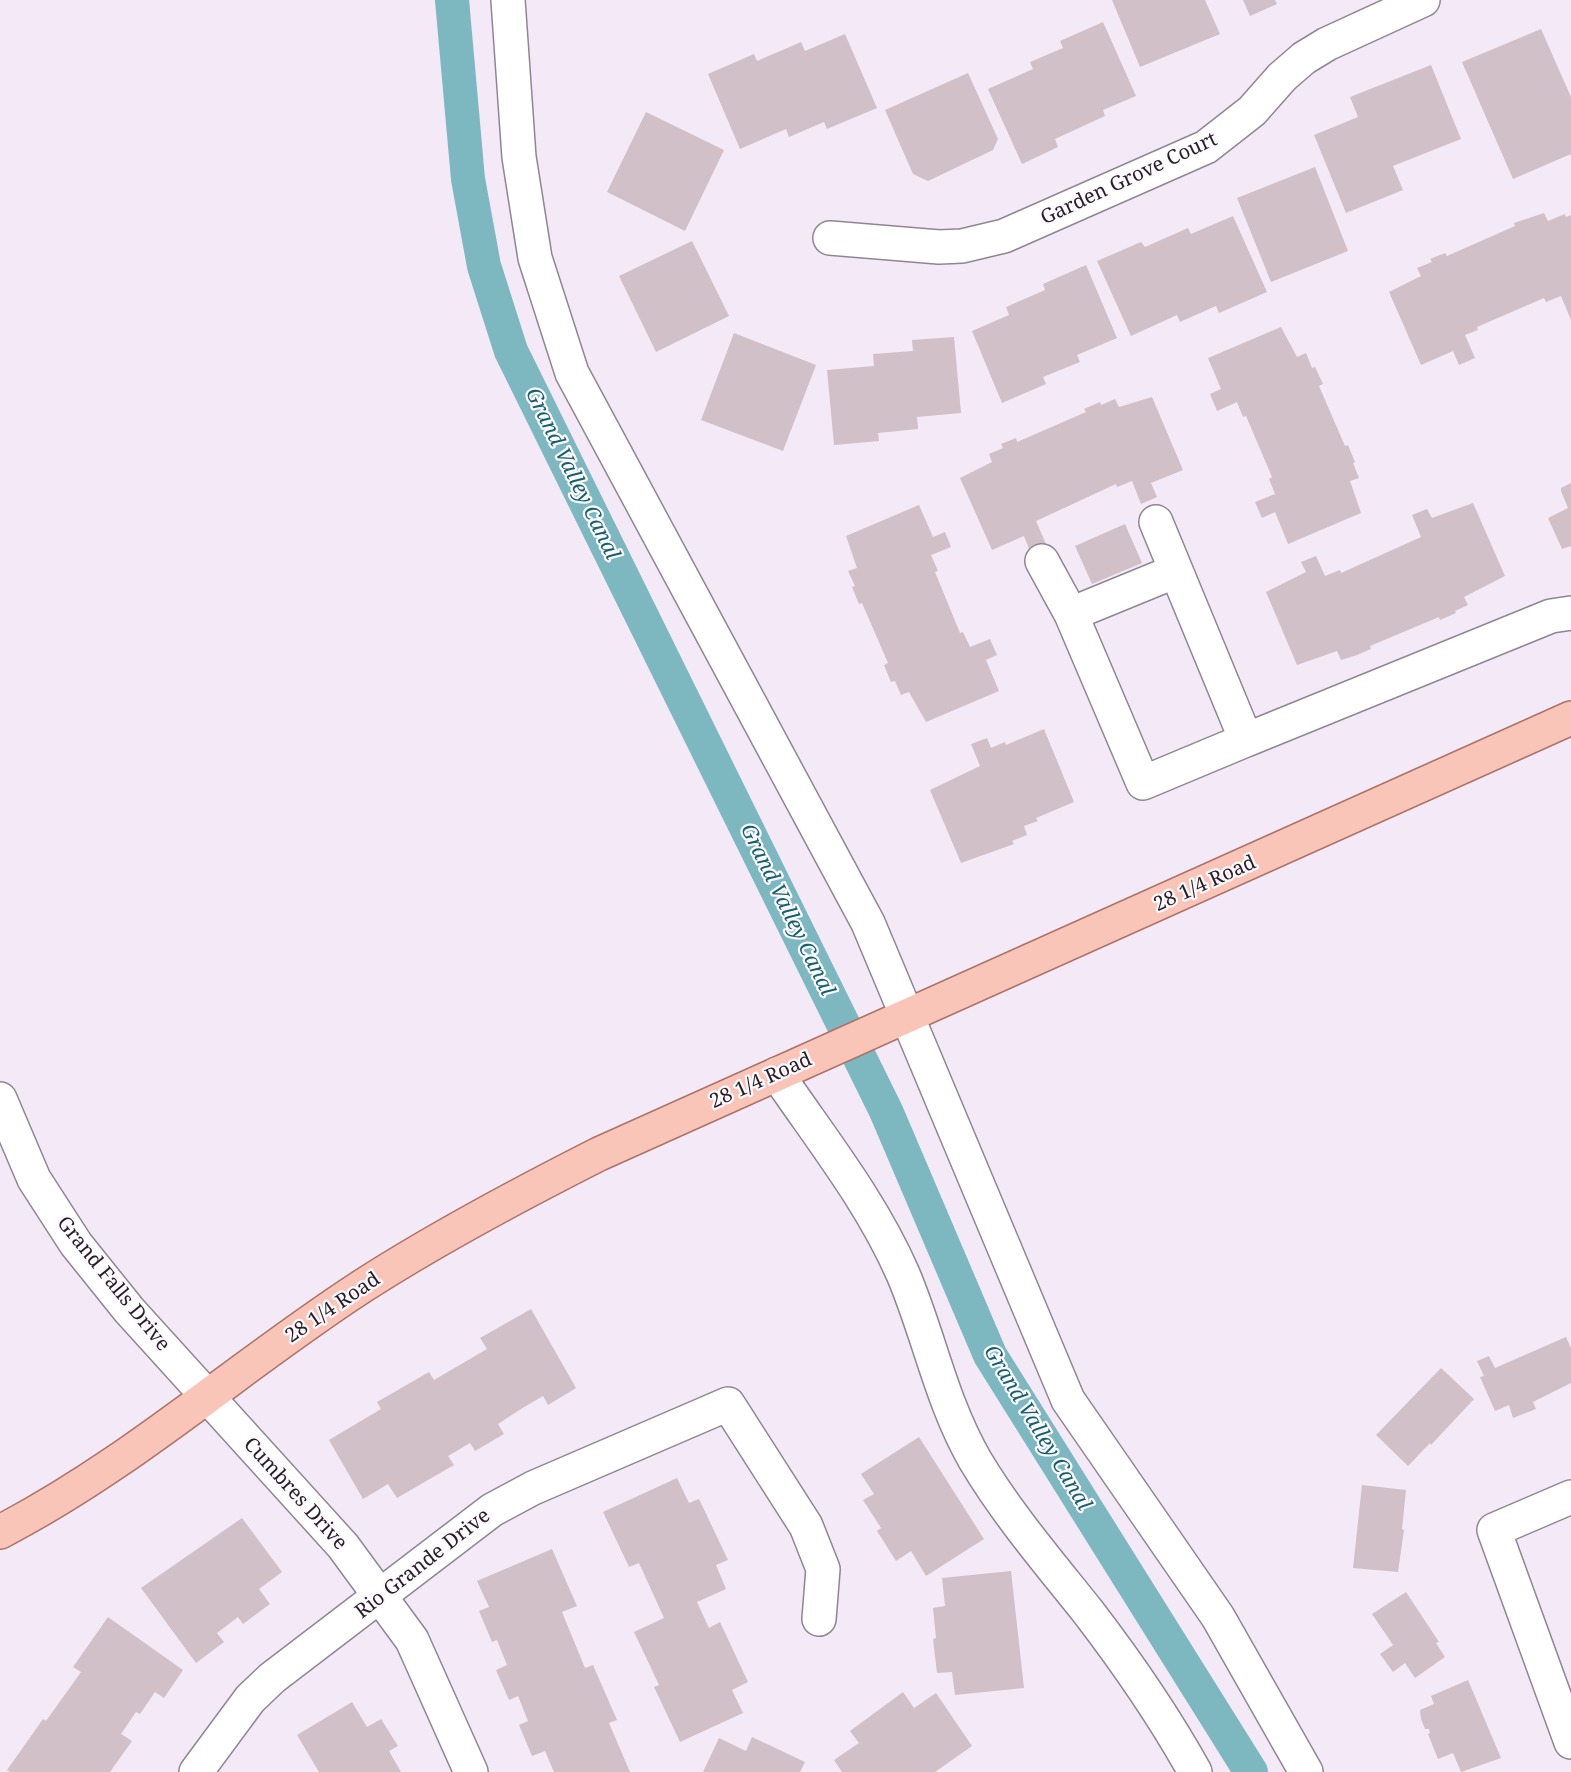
<!DOCTYPE html>
<style>
body{margin:0}
canvas{display:block;background:#f4e9f7}
</style>
<canvas width="1571" height="1772"></canvas>
<script>
const context = document.querySelector('canvas').getContext('2d');
context.lineJoin = 'round';
function strokePath(path, color, width, dash) { context.strokeStyle = color; context.lineWidth = width; context.lineCap = dash ? 'butt' : 'round'; context.setLineDash(dash || []); context.stroke(path); }
function paint(path, color) { context.fillStyle = color; context.fill(path, 'evenodd'); }
function label(font, color, halo, rows, align = 'center') {
  context.font = font + ' "Noto Serif",serif'; context.lineWidth = 4.5; context.setLineDash([]); context.textBaseline = 'middle'; context.strokeStyle = halo; context.fillStyle = color; for (const [text, x, y, turn = 0] of rows) {
    context.save(); context.translate(x, y); context.rotate((+turn || 0) * Math.PI / 180); context.textAlign = isNaN(turn) ? turn : align; if (halo) context.strokeText(text, 0, 0); context.fillText(text, 0, 0); context.restore();
  }
}
const canal = new Path2D(`
 M452 0 468 179 484 266 511 351 886 1111 990 1355 1251 1772`);
const building = new Path2D(`
 M1112 0H1205L1220 34 1140 67Z
 M1243 0H1275L1277 4 1250 16Z
 M1103 22 1136 96 1103 110 1105 116 1055 139 1058 147 1022 164 988 89 1033 69 1030 62 1063 48 1060 41Z
 M1541 29 1571 97V154L1513 179 1462 62Z
 M845 34 877 108 827 129 824 122 789 137 786 129 740 149 708 74 754 54 757 61 801 42 805 51Z
 M1431 65 1461 139 1393 166 1403 190 1346 213 1314 135 1358 117 1350 97Z
 M968 73 998 139 993 150 928 181 913 174 885 110Z
 M646 112 724 150 685 231 607 192Z
 M1315 167 1348 251 1271 282 1237 198Z
 M1544 213 1548 221 1565 214 1566 217 1571 215V320L1561 296 1546 302 1544 298 1477 327 1478 330 1465 335 1475 358 1459 365 1453 351 1421 365 1389 292 1421 276 1417 268 1432 262 1430 259 1445 253 1447 256 1515 226 1514 223Z
 M1233 216 1267 292 1219 313 1216 306 1180 322 1177 315 1131 336 1097 261 1141 242 1145 247 1188 228 1191 234Z
 M692 241 729 316 656 352 619 276Z
 M1086 265 1117 338 1077 355 1080 362 1043 377 1046 384 1002 403 972 331 1009 315 1006 307 1045 290 1043 284Z
 M1281 327 1297 357 1306 353 1312 368 1315 367 1323 384 1319 386 1345 446 1348 445 1355 462 1353 463 1359 478 1350 481 1361 513 1288 544 1275 512 1262 518 1255 502 1275 494 1269 479 1272 477 1246 416 1243 417 1237 402 1217 411 1210 394 1221 389 1208 358Z
 M734 333 816 365 783 451 701 420Z
 M954 337 961 413 917 417 918 429 878 433 879 441 834 445 827 370 874 366 873 354 913 351 912 340Z
 M1152 397 1183 470 1151 483 1157 497 1141 504 1132 481 1117 487 1116 484 1036 521 1046 544 1030 551 1024 536 992 550 960 478 992 462 989 454 1003 448 1001 444 1016 438 1017 442 1086 412 1084 409 1100 402 1101 405 1115 399 1119 407Z
 M1571 483V546L1562 549 1548 518 1568 508 1561 491V488Z
 M1473 503 1505 576 1464 597 1468 605 1455 611 1456 613 1440 620 1439 617 1370 646 1371 649 1357 655 1341 660 1337 651 1297 665 1266 592 1306 572 1301 562 1316 556 1325 576 1340 570 1341 573 1421 537 1412 515 1427 509 1432 518Z
 M919 505 933 537 945 532 951 547 931 555 938 571 935 572 960 633 963 632 970 647 990 639 997 655 986 660 999 691 926 722 909 692 901 695 895 681 891 682 884 665 888 663 862 603 859 604 852 587 855 586 848 571 857 568 846 536Z
 M1125 524 1142 563 1092 584 1075 546Z
 M1044 729 1074 802 1036 818 1038 821 1024 826 1027 835 1012 841 1014 844 961 863 930 790 980 766 971 744 987 738 991 748 1005 742 1006 745Z
 M531 1309 576 1388 548 1405 543 1396 521 1409 498 1424 504 1434 475 1451 470 1443 448 1456 454 1465 397 1498 388 1484 363 1499 329 1440 381 1409 377 1402 429 1372 434 1380 487 1349 480 1338Z
 M1566 1337 1571 1348V1383L1533 1402 1536 1409 1513 1418 1509 1405 1495 1411 1480 1377 1484 1376 1477 1361 1489 1356 1495 1368Z
 M1441 1368 1474 1399 1431 1445 1430 1443 1408 1466 1376 1435Z
 M919 1437 984 1539 926 1576 911 1551 896 1561 877 1531 881 1528 863 1500 874 1494 861 1474Z
 M677 1478 689 1503 699 1499 728 1560 716 1565 726 1589 697 1602 709 1628 720 1622 748 1682 732 1690 743 1713 680 1742 654 1687 659 1685 634 1632 664 1618 639 1563 629 1567 603 1512Z
 M1362 1485 1406 1490 1402 1529 1404 1530 1398 1572 1353 1568Z
 M242 1518 282 1572 259 1589 270 1604 243 1624 238 1617 217 1633 224 1642 196 1663 141 1588Z
 M552 1549 577 1606 562 1612 585 1668 593 1665 617 1720 609 1723 630 1772H554L545 1751 532 1756 519 1725 528 1721 518 1696 509 1700 496 1670 507 1665 497 1640 492 1642 479 1611 489 1607 477 1581Z
 M1011 1571 1024 1688 955 1695 952 1672 937 1673 933 1639 936 1638 933 1608 945 1606 942 1578Z
 M1406 1592 1439 1642 1436 1643 1445 1657 1415 1678 1405 1663 1393 1672 1380 1654 1393 1645 1372 1614Z
 M108 1617 183 1670 164 1698 155 1692 140 1714 136 1712 121 1734 132 1741 110 1772H10L7 1770 43 1719 46 1721 81 1672 73 1667Z
 M1468 1680 1501 1758 1461 1772 1453 1753 1438 1759 1428 1734 1430 1733 1429 1729H1425L1421 1719 1420 1710 1434 1704 1431 1696Z
 M903 1692 914 1708 936 1693 972 1746 935 1772H842L834 1760 859 1743 850 1731Z
 M352 1702 367 1727 381 1719 398 1746 389 1751 401 1772H319L297 1735Z
 M752 1737 805 1762 800 1772H703L719 1738 746 1751Z`);
const minor = new Path2D(`
 M508 0 519 157 535 258 572 373 868 923 1068 1400 1218 1617 1306 1772
 M830 238 939 247 962 246 1004 236 1206 147 1252 111 1282 77 1304 58 1327 44 1423 0
 M1156 522 1246 740 1551 616 1571 613
 M1042 561 1071 614 1176 571
 M1071 614 1143 783 1246 740
 M777 1074C822 1140 871 1201 903 1274 929 1335 941 1401 975 1460 1007 1514 1050 1564 1089 1613 1128 1664 1164 1716 1195 1772
 M0 1099 34 1179 76 1244 129 1310 343 1546 412 1640 471 1772
 M1571 1497 1494 1530 1571 1742
 M196 1772 250 1699 272 1678 492 1510 533 1488 728 1404 806 1526 823 1569 819 1619`);
const major = new Path2D(`
 M0 1532C131 1464 238 1367 361 1287 437 1238 518 1195 599 1154L1571 718`);
const streetNames = [
 ["Garden Grove Court",1129,179,-25],
 ["28 1/4 Road",1205,884,-24],
 ["28 1/4 Road",761,1081,-24],
 ["Grand Falls Drive",113,1284,51],
 ["28 1/4 Road",333,1308,-34],
 ["Cumbres Drive",295,1494,48],
 ["Rio Grande Drive",423,1564,-38]
];
const waterNames = [
 ["Grand Valley Canal",572,474,64],
 ["Grand Valley Canal",787,910,64],
 ["Grand Valley Canal",1037,1428,59]
];
strokePath(canal, '#7db7c0', 34);
paint(building, '#d1c0c7');
strokePath(minor, '#908693', 36);
strokePath(major, '#ac7267', 36);
strokePath(minor, '#fff', 33);
strokePath(major, '#fac5b9', 33);
label('20px', '#241f25', '#fdf9ff', streetNames);
label('italic 21px', '#12626d', '#fdf9ff', waterNames);
</script>
